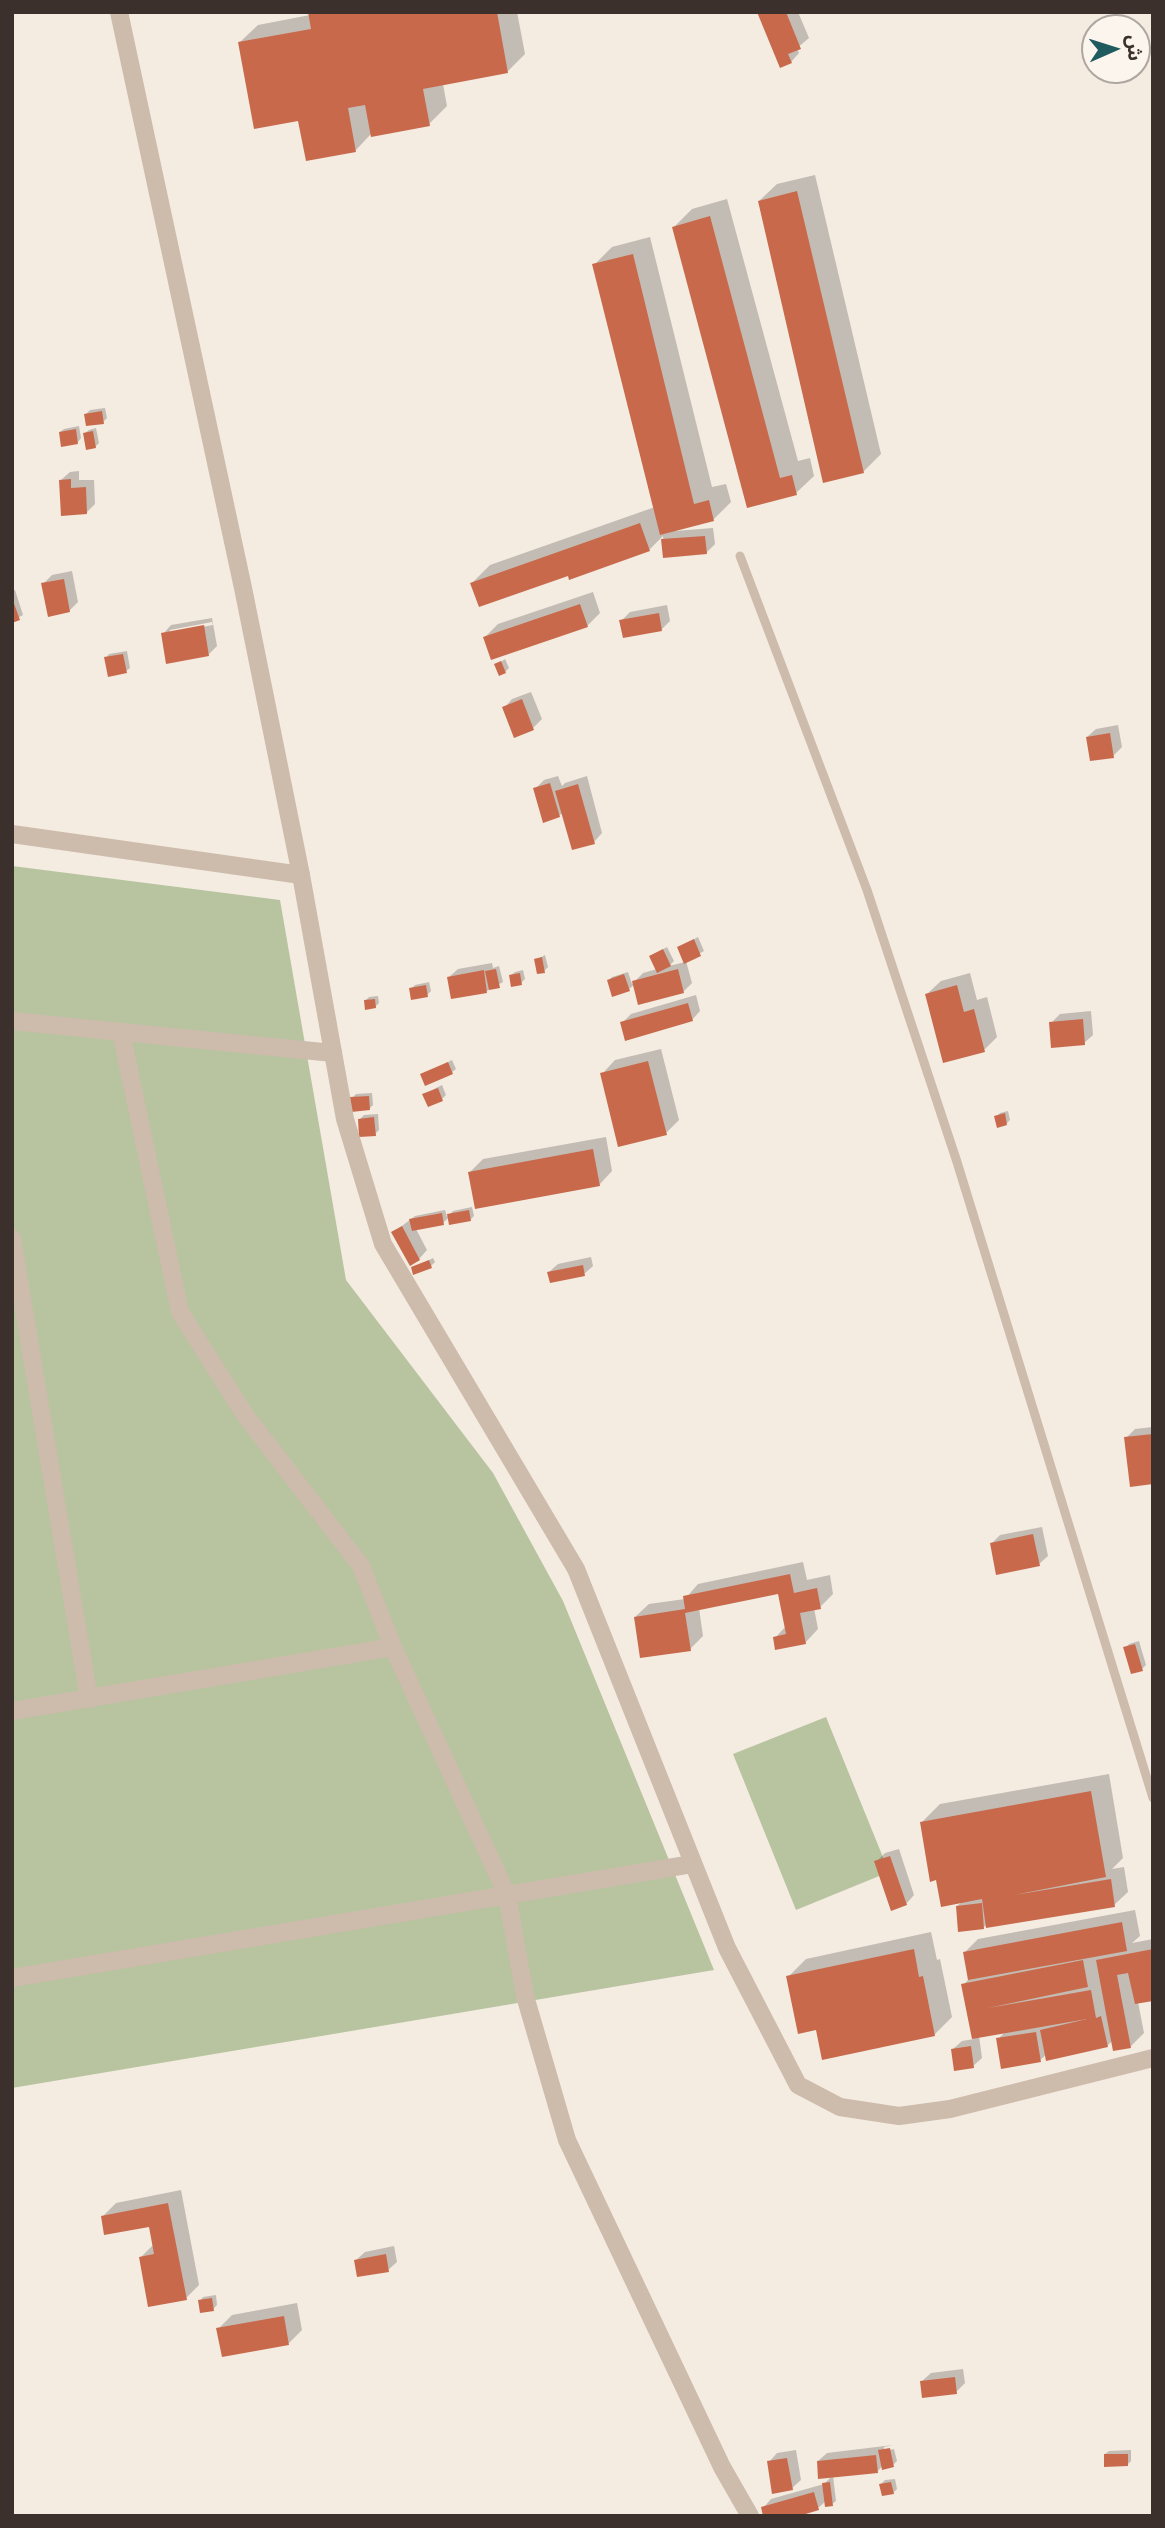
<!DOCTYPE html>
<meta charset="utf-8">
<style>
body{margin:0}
#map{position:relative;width:1165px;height:2528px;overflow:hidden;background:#f4ebe1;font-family:"Asap Condensed","Noto Sans Arabic",sans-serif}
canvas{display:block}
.frame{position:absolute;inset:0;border:14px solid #3b302b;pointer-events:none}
.north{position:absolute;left:1081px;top:14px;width:70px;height:70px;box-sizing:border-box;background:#fbf5ee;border:2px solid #aea6a0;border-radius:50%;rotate:87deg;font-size:19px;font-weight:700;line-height:28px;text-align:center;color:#3b302b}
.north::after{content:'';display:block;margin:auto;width:24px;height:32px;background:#1f5a5e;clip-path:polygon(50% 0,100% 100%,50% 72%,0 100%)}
</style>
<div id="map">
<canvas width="1165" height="2528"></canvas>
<div class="frame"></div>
<div class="north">ش</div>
</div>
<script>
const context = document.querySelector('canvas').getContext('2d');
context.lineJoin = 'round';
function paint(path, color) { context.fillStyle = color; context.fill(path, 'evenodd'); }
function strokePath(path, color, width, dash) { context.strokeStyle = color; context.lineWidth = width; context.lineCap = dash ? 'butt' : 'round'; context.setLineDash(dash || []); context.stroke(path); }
const green = new Path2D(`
 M12 866 280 900 346 1280 493 1473 563 1601 714 1970 12 2088Z
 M826 1717 889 1872 796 1910 733 1754Z`);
const shadow = new Path2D(`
 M310 12H517L525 54 507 72 443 84 447 106 429 124 370 135 356 150 299 119 240 42 258 25 310 15Z
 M759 12H798L809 38 797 48 799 53 791 62Z
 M815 175 881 454 863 472 759 201 777 184Z
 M727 199 798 461 810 458 814 476 796 493 749 506 674 227 692 209Z
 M650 237 712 487 726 484 731 502 713 520 675 529V531L713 528 715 544 706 553 664 556 663 536 649 550 569 573 472 583 490 565 655 507 594 265 612 247Z
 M105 408 107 418 103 422 86 414 90 410Z
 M79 426 81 438 78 442 60 432 64 429Z
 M96 428 99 443 95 447 85 433 89 430Z
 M79 471V480H94L95 504 86 513 61 480 70 472Z
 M72 571 78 602 69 611 43 584 52 575Z
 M15 590 23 615 12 621V591Z
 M593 592 600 613 587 626 485 637 498 624Z
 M667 605 670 621 662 629 621 621 630 612Z
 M212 618 217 646 209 654 163 634 171 625ZM212 622 213 625 170 633V630Z
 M127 651 130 668 126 671 106 658 109 654Z
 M505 659 509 668 505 672 496 665Z
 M531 692 542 719 533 728 515 736 504 708 512 699Z
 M1118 725 1122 747 1113 756 1087 737 1096 729Z
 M558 776 562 786 565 783 587 776 602 833 594 842 563 812 559 816 535 789 544 780Z
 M698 937 704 951 686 961 692 983 683 992 635 984 629 989 609 980 612 977 628 972 632 984 643 973 657 969 651 956 667 947 674 961 669 966 685 962 679 947Z
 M545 955 548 967 544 971 536 960Z
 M492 963 493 968 499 966 503 982 487 991 449 977 458 969Z
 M523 970 525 979 521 983 511 975 515 972Z
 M970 973 977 1000 987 997 997 1037 984 1050 927 994 941 981Z
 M429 982 431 991 427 995 411 989 415 985Z
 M696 995 700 1011 692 1020 622 1023 631 1014Z
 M378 996 379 1003 375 1007 365 1001 369 997Z
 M1091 1011 1093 1035 1084 1043 1051 1023 1060 1014Z
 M661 1049 679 1120 666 1133 602 1074 615 1060Z
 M452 1060 456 1069 452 1072 422 1075Z
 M442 1085 446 1095 442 1099 424 1094Z
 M372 1093 373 1105 369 1109 352 1098 356 1094Z
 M1008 1111 1010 1120 1006 1124 996 1117 1000 1113Z
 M378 1114 379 1130 375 1134 360 1119 364 1115Z
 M606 1137 612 1171 599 1185 470 1172 483 1159Z
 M472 1207 474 1216 470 1220 449 1217 443 1223 416 1229 427 1250 419 1259 394 1232 415 1216 445 1210 447 1217 453 1211Z
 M591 1257 593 1266 584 1274 549 1272 558 1264Z
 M433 1258 435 1262 431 1266 413 1268Z
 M1153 1427V1482L1126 1438 1135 1429Z
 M1042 1527 1048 1556 1039 1564 991 1544 1000 1535Z
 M803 1562 807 1580 830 1575 833 1594 820 1607 814 1608 818 1629 805 1643 775 1638 786 1626 779 1592 699 1608 703 1636 690 1649 635 1617 649 1604 685 1599 698 1584Z
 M1139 1641 1146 1665 1142 1669 1125 1648 1129 1644Z
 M1109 1774 1123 1858 1112 1869 1124 1867 1128 1892 1114 1905 987 1924 983 1928 957 1906 963 1901 922 1822 940 1804Z
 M899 1849 914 1895 906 1904 876 1862 885 1853Z
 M1135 1910 1140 1936 1132 1943 1153 1939V1999L1138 2002 1144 2033 1130 2047 1113 2040 1107 2046 1047 2054 1040 2060 998 2039 1005 2032 979 2036 982 2058 973 2066 953 2049 962 2041 974 2039 963 1985 970 1978 965 1952 978 1939Z
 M931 1932 937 1960 940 1959 952 2017 934 2035 817 2028 788 1977 806 1959Z
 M181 2190 199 2285 186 2298 141 2257 154 2244 151 2225 103 2216 116 2203Z
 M394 2246 397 2262 388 2270 356 2260 365 2252Z
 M216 2295 217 2305 213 2309 200 2301 203 2297Z
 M297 2303 302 2330 289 2343 218 2329 232 2315Z
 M963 2369 965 2383 956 2392 922 2381 931 2373Z
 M893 2445 884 2447V2451L894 2449 897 2461 893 2465H883L877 2472 833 2476 836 2501 832 2504 826 2501 818 2508H763L771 2499 824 2484 832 2476 818 2461 827 2453Z
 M796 2450 801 2480 792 2488 769 2462 777 2453Z
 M1131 2450V2461L1127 2465 1105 2454 1109 2451Z
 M895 2479 897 2489 893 2493 881 2484 885 2480Z`);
const building = new Path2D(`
 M308 12H497L508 73 423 89 430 126 371 137 365 105 348 108 356 152 306 161 298 121 254 129 238 42 311 29Z
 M757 12H786L801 49 788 54 792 63 780 68Z
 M797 191 864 473 823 483 758 201Z
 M710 216 780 478 792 475 797 495 747 508 672 227Z
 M633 254 694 504 709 500 714 521 660 535 592 264Z
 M102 411 104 424 86 426 84 414Z
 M76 429 78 444 61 447 59 432Z
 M93 431 96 448 86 450 83 433Z
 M71 479V488L86 487 87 514 61 516 59 480Z
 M640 523 650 551 569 580 568 576 479 607 470 583Z
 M705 536 707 554 663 558 661 539Z
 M64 579 70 612 48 617 41 583Z
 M12 598 20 620 12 623Z
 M580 604 588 627 491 660 483 637Z
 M659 613 662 631 623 638 619 620Z
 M204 625 209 656 166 664 161 633Z
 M123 654 127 673 108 677 104 657Z
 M501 661 506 673 499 676 494 664Z
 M522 699 534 730 514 738 502 707Z
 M1110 733 1114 758 1090 761 1086 737Z
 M550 783 560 817 543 823 533 788Z
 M578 784 595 844 572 850 555 791Z
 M694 939 701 956 684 964 677 947Z
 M663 949 671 966 657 973 649 956Z
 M542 957 545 973 537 974 534 959Z
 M496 969 500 988 489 990 485 971Z
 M678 969 684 993 638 1005 632 981Z
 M484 970 487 993 451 999 447 977Z
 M520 973 522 985 511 987 509 975Z
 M624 974 630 991 612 997 607 980Z
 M426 985 428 997 411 1000 409 988Z
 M957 985 964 1012 974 1009 985 1052 943 1063 925 994Z
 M375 999 376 1008 365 1010 364 1000Z
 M688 1003 693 1021 625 1041 620 1022Z
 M1083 1019 1085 1045 1051 1048 1049 1022Z
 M648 1061 667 1135 618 1147 600 1073Z
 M448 1062 453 1074 425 1086 420 1074Z
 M438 1088 443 1101 428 1107 422 1094Z
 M369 1096 370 1110 351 1112 350 1097Z
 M1005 1113 1007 1125 997 1128 994 1116Z
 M374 1117 376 1136 359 1137 358 1119Z
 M593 1149 600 1186 475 1209 468 1172Z
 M469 1210 471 1221 449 1225 447 1214Z
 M442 1213 444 1225 412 1231 409 1219Z
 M402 1226 420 1260 410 1266 391 1232Z
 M429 1260 432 1268 413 1275 411 1267Z
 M583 1265 585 1276 550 1283 547 1272Z
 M1153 1434V1484L1130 1487 1124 1437Z
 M1033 1534 1040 1566 996 1575 990 1543Z
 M790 1574 794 1593 817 1588 821 1609 800 1613 806 1644 775 1650 773 1637 786 1634 778 1594 685 1613 691 1651 640 1658 634 1617 685 1609 683 1596Z
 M1135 1644 1143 1671 1131 1674 1123 1647Z
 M1091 1791 1106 1877 1014 1895 1111 1879 1115 1907 986 1928 982 1899 941 1907 936 1880 930 1882 920 1822Z
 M890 1856 907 1905 891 1911 874 1861Z
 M982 1903 984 1929 958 1932 956 1906Z
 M1122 1922 1127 1951 968 1980 963 1952Z
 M914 1949 919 1977 923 1976 935 2036 822 2060 816 2030 798 2034 786 1976Z
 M1153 1949V2001L1135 2004 1128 1973 1117 1975 1131 2048 1113 2051 1096 1960Z
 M1083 1960 1088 1987 988 2008 1091 1990 1096 2018 1101 2016 1108 2047 1046 2061 1040 2030 1087 2019 972 2039 961 1984Z
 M1036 2032 1041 2062 1001 2069 996 2038Z
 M971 2046 974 2068 954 2071 951 2049Z
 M168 2203 187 2300 148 2307 139 2257 154 2254 149 2227 104 2235 101 2216Z
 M386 2254 389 2272 357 2277 354 2260Z
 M212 2298 214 2311 200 2313 198 2300Z
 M284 2316 289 2345 222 2357 216 2328Z
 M955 2377 957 2394 922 2398 920 2381Z
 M890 2448 894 2467 882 2470 878 2450Z
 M1104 2454H1128V2466L1104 2467Z
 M876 2455 878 2473 818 2479 817 2461Z
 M787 2458 793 2490 772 2494 767 2461Z
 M830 2482 833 2506 825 2507 822 2483Z
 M891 2482 894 2494 882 2496 879 2484Z
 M814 2492 819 2510 799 2516H763L761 2507Z`);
const service = new Path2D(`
 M740 556 867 890 957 1162 1153 1798`);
const minor = new Path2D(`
 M12 834 301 875
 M12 1021 333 1053
 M121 1032 180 1312 245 1415 361 1566 393 1647 507 1895 525 1996 567 2140 722 2467 750 2516
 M12 1238 89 1699
 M12 1711 393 1647
 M12 1978 692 1864`);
const tertiary = new Path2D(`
 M119 12 243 588 301 875 345 1119 383 1244 576 1569 727 1948 798 2085 840 2107 899 2116 950 2109 1153 2058`);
paint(green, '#b8c4a0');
paint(shadow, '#0003');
paint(building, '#c8694b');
strokePath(service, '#cdbbac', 9);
strokePath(minor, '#cdbbac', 18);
strokePath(tertiary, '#cdbbac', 18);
</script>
